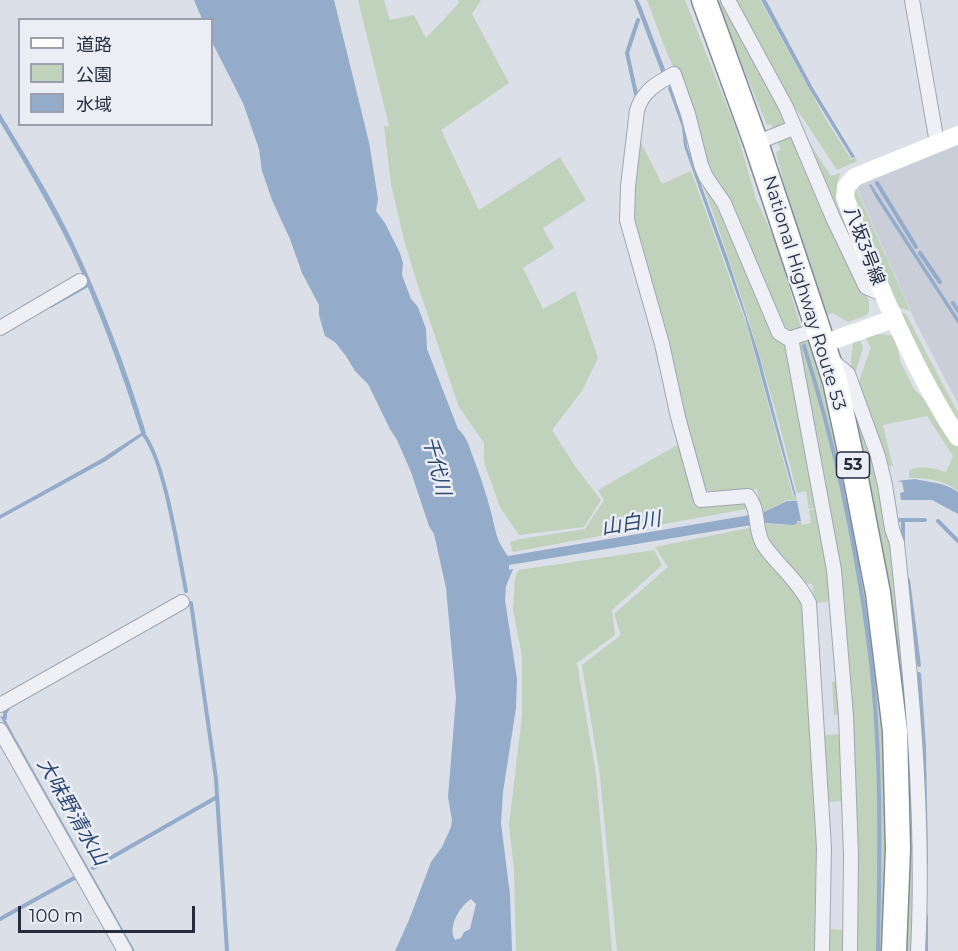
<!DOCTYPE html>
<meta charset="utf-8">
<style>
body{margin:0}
#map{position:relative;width:958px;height:951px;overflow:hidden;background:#dbdfe7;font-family:Montserrat,"Noto Sans JP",sans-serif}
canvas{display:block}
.legend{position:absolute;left:18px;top:18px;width:195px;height:108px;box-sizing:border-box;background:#ebeef5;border:2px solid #9ca0ac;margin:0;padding:8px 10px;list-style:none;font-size:18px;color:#252c3e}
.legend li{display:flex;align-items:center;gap:12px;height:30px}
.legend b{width:30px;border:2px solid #9ca0ac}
.scale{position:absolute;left:18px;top:906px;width:177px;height:27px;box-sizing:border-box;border:3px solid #252c3e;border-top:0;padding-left:8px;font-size:18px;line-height:21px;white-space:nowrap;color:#252c3e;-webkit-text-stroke:4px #ebeef5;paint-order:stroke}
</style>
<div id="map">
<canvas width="958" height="951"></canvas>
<ul class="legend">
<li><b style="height:8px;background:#fff"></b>道路</li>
<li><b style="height:16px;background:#c0d1bc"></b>公園</li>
<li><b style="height:16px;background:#94abca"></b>水域</li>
</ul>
<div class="scale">100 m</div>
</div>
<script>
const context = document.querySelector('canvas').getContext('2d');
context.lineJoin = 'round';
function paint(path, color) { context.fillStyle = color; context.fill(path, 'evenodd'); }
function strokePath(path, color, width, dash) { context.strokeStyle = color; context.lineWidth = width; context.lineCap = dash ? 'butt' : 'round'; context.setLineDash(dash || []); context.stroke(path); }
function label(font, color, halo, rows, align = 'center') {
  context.font = font + ' Montserrat,"Noto Sans JP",sans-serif'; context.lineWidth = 5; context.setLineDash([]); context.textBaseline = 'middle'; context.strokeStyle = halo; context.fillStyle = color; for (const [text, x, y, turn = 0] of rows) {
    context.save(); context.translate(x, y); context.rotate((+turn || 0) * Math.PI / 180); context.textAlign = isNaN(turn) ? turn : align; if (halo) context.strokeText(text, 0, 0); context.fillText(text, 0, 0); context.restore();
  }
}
const built = new Path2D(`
 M958 141V404L915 321 856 186Z`);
const green = new Path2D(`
 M358 0H384L390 20 414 15 426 38 459 3 458 0H481L472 14 509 83 441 130 479 210 560 157 586 200 543 228 554 248 523 268 543 309 575 291 598 358 582 391 552 430 577 469 601 500 584 527 519 535 500 507 484 462V443L459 407 419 289 404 240 391 184 384 126H389Z
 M647 0H685L736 129 756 199 776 243 802 331 786 334 710 181 683 87 666 51Z
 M715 0H724L788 125 775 133 771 124 767 125Z
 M732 0H760L825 118 851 159 856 158 857 161 837 170 802 117 793 106Z
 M685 123 715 198 785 343 817 508 809 509 806 491 797 493C768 374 731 260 689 146Z
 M801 130 831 176 840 173 837 186 867 280Z
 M789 132 869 301V312L865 316 848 322 833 313 827 315 789 203 776 152 781 150 776 139Z
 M637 135 662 184 691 171 747 326 793 496H796L797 501 787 500 762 513 757 489 724 494 706 490 697 469 631 217Z
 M855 186 910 311 892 305 854 207Z
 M893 309 906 314 958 413V425Z
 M878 334 894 336 901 363 914 389 934 409 958 445V491C944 480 927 478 909 478V470C921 465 934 468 946 472L953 456 927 416 883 425 893 467 886 464 856 390 871 347 865 337Z
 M859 338 863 348 854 377 850 373 853 341Z
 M806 340 810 341C827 377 835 433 843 473 859 549 875 627 881 706 888 787 887 869 884 951H854L852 719 798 342Z
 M847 380 876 462 893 548 902 622 914 831 912 951H904L906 876Z
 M681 443 699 503 747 502 751 508 513 552 510 542 520 539 585 529 604 500 598 490Z
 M817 509 832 601 815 603 812 584 800 583 766 540 763 524 797 525V521H801L802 525 811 523 809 510Z
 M754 527 776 569 800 602 805 624 809 669 817 853 816 951H617L600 776 582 665 621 635 614 614 668 567 655 547Z
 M654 550 662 565 612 610 615 635 577 663 596 774 612 951H516L514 870 509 825 522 716V656L513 610 515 577 519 570Z
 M839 681 841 714 834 715 832 682Z
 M842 734 844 801 827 802 824 735Z
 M828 929 846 930 845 951H827Z`);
const water = new Path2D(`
 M194 0H334L369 142 378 199 376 211 385 223 400 253 403 263 402 275 411 299 418 307 426 329 427 349 458 429C467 437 469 446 473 457 480 475 486 493 491 512 496 531 495 538 508 556L762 513 787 501H797L801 521H797V524L793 525 764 523 509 565V570L513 569 506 586 505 600 517 679 516 708 503 792 501 823 510 895 512 951H395L409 920 431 862 442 847 451 827 452 820 448 797 456 698 446 588 434 534 429 526 411 472 397 440 390 429 368 384 355 371 346 356 335 342 325 336 319 315V305L302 273 290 239 272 200 262 171 259 149 243 103 212 42V20L202 19ZM471 899 476 904 470 929 464 932 461 938 455 940C447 927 460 906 471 899Z
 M634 0H638L641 6 666 72 662 74Z
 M761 0H766L813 88 855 157 852 158 810 90Z
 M671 84 685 126 687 146 727 256 759 355 796 496 794 495 745 317 684 146 682 127 668 88Z
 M0 113C25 155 51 196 72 240 102 303 126 367 146 433L106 461 0 519V515L101 459 141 433C121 370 99 309 71 249 50 206 25 164 0 122Z
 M871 184 949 304 958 318V324L876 198 869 185Z
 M915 479C931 483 944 482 958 492V514L932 500H901L900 493 904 492 902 482 897 481Z
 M0 716 4 717 14 736 135 951H132Z`);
const stream = new Path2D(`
 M636 94 627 53 638 20
 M877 183 916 247
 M920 253 940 282
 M953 303 958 311
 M50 306 86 286
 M804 346C834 441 855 539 868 638 882 742 880 847 878 951
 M143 434C164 457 179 556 186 591
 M900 520H925
 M938 521 958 541
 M903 543V521
 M908 580 919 665
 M191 603 216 779 227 951
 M919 674 924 747 926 863
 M5 718V713L8 708
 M93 868 217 797
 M0 919 76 877
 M926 951V916`);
const street = new Path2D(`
 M728 0 786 107 833 218 866 287 882 294
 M912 0 937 143
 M756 143 793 128
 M0 328 80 281
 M818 329 789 339 779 333 724 203 706 177 701 165 688 114 674 74C657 83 643 91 637 110L628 186 627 220 662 344 678 417 701 500 748 496C760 510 754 529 763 544 777 565 798 580 809 603L824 848 822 951
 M791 338 834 570 846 716 851 855 850 951
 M832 360 848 374 878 456 885 485 892 529 897 543C911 678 925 814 918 951
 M0 705 182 602
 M0 730 125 951`);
const secondary = new Path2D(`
 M958 135 855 177 846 187 845 197C866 256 890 313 918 368 930 391 943 416 958 437
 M823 344 893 319`);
const highway = new Path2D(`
 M704 0 756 143 818 329 835 381 856 479 878 593 895 731 898 849 894 951`);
const shields = [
 [853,465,33]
];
const shieldNames = [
 ["53",853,465]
];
const streetNames = [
 ["八坂3号線",864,246,69],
 ["National Highway Route 53",804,293,73]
];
const waterNames = [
 ["千代川",436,466,76],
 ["山白川",631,524,-9],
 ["大味野清水山",72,812,60]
];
paint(built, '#c9ced9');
paint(green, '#c0d1bc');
paint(water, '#94abca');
strokePath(stream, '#94abca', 4);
strokePath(street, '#a1a6b1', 16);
strokePath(highway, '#828b9e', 27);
strokePath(street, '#eef0f5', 14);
strokePath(secondary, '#fff', 18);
strokePath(highway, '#fff', 24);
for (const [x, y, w] of shields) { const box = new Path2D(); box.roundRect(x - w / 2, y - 13, w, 26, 4.5); context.fillStyle = '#ebeef5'; context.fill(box); strokePath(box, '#252c3e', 1.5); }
label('bold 16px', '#252c3e', null, shieldNames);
label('18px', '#252c3e', '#ebeef5', streetNames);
label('italic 20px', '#2d4873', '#ebeef5', waterNames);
</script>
